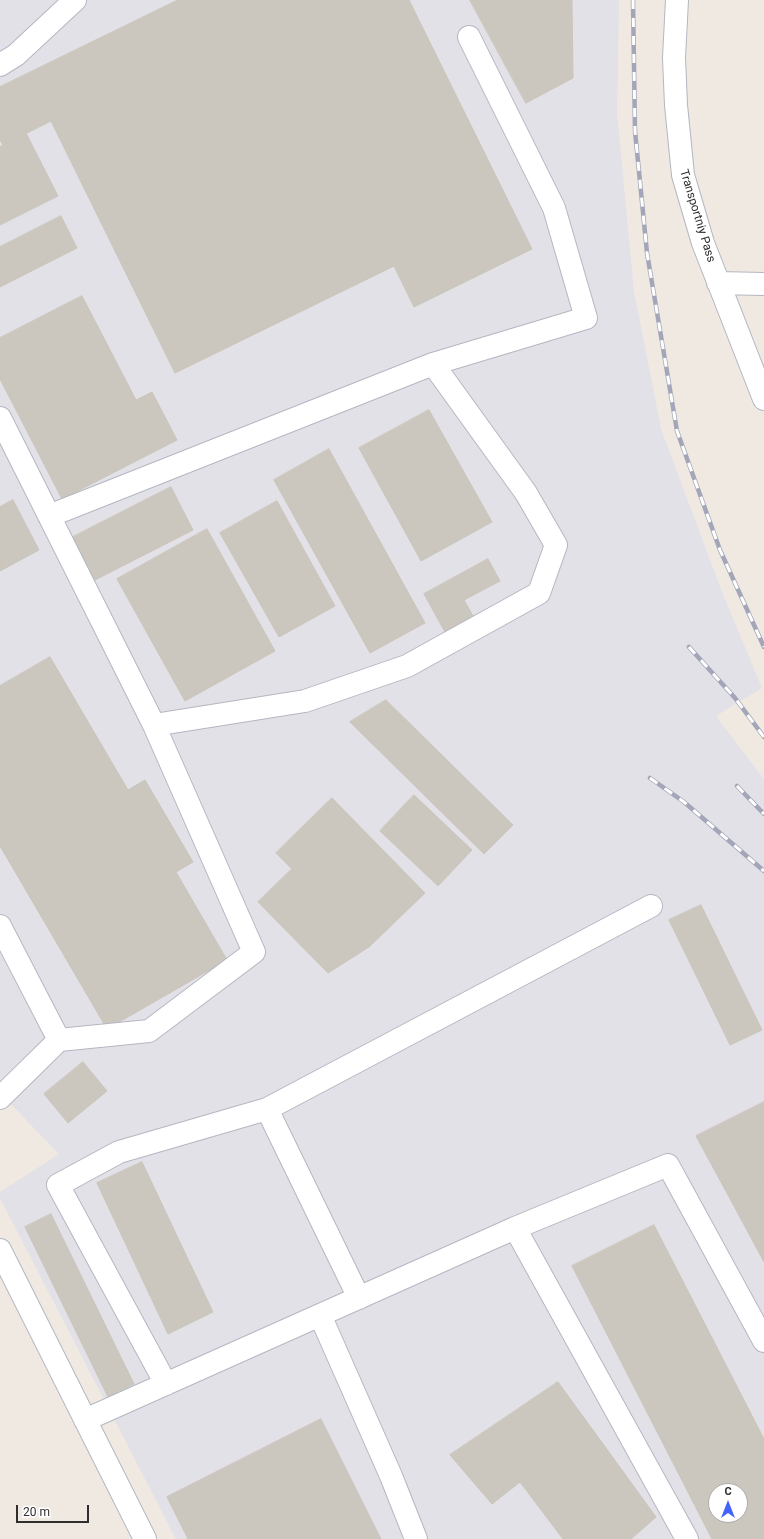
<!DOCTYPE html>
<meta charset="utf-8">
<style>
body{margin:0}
#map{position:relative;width:764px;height:1539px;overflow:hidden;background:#efe9e1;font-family:Roboto,sans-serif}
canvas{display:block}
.north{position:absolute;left:708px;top:1483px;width:40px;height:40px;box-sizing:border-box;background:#fff;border:1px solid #ababab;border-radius:50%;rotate:0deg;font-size:11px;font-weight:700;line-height:16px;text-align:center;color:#2e2e2e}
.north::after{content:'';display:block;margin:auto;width:14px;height:18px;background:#4264fb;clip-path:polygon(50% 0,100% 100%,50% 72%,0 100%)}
.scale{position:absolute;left:16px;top:1505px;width:73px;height:18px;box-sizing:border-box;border:2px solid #2e2e2e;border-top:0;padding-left:5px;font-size:12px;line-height:14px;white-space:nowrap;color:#2e2e2e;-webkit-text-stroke:3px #fff;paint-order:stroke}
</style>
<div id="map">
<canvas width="764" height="1539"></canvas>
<div class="north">С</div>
<div class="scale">20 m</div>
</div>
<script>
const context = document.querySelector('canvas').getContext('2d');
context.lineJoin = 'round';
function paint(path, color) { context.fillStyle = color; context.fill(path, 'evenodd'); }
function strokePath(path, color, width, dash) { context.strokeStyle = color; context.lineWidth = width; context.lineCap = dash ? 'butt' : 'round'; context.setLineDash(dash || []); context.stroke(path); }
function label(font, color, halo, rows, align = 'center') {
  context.font = font + ' Roboto,sans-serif'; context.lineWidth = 4; context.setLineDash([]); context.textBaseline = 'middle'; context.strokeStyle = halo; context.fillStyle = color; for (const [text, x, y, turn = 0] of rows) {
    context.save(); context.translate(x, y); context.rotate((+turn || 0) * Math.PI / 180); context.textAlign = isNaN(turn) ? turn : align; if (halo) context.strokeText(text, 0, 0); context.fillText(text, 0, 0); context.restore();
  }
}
const industrial = new Path2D(`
 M0 0H619L617 114 634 291 661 429 722 592 762 688 716 716 764 779V1539H176L0 1198V1192L59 1154 0 1093ZM716 1491H740V1515H716Z`);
const building = new Path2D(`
 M178 0H409L532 249 414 307 394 266 175 373 51 121 3 145 0 140V87Z
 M470 0H572L573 78 526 103Z
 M26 133 58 196 0 225V147Z
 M61 216 77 248 0 287V247Z
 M82 296 136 400 152 392 177 440 62 499 0 379V338Z
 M429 410 492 522 421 561 359 448Z
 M329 449 425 623 370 653 274 480Z
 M171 487 193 530 95 580 73 537Z
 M13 500 39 550 0 571V507Z
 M277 501 335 606 279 637 220 533Z
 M207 529 275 651 185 701 117 579Z
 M488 559 500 581 464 600 473 616 445 632 424 594Z
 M50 657 128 790 145 780 193 862 176 872 227 960 107 1029 0 846V686Z
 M386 700 513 825 484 854 350 722Z
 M414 795 472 850 438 886 380 831Z
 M332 798 425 893 369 947 276 853Z
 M292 869 369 947 328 973 258 902Z
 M701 905 762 1030 730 1045 669 920Z
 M83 1062 107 1091 68 1123 44 1094Z
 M764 1102V1177L728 1195 696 1136Z
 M142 1162 213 1312 168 1334 97 1183Z
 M764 1177V1262L728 1195Z
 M51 1214 134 1384 108 1397 25 1227Z
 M654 1225 764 1439V1539H712L572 1266ZM716 1491H740V1515H716Z
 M558 1382 656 1517 631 1539H563L520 1482 492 1504 450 1455Z
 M321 1419 381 1539H188L167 1497Z`);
const minor = new Path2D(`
 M677 0 674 58 676 105 683 175 703 243 764 399
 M0 65 16 55 75 0
 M718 283 764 284
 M0 418 154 725 254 952 149 1031 59 1040
 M49 516 433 364 586 318 554 208 469 37
 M154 725 305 701 407 666 539 593 556 545 526 493 433 364
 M0 926 59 1040 0 1098
 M0 1250 145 1539
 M359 1298 267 1109 651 906
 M320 1315 391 1476 416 1539
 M166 1384 58 1185 119 1152 267 1109
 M85 1420 515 1228
 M687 1539 515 1228 668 1165 764 1341`);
const rail = new Path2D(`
 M633 0 635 131 647 253 677 431 720 550 764 647
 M689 647 735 698 764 737
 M650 778 684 802 764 871
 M737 786 764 814`);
const streetNames = [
 ["Transportniy Pass",697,216,73]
];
paint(industrial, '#e3e1e8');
paint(building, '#cbc7bf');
strokePath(building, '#cbc5ba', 1);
strokePath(minor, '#b4b7c1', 24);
strokePath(minor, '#fff', 22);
strokePath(rail, '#a3a6b8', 4.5);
strokePath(rail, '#fff', 3, [9]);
label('12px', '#2e2e2e', '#fff', streetNames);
</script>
